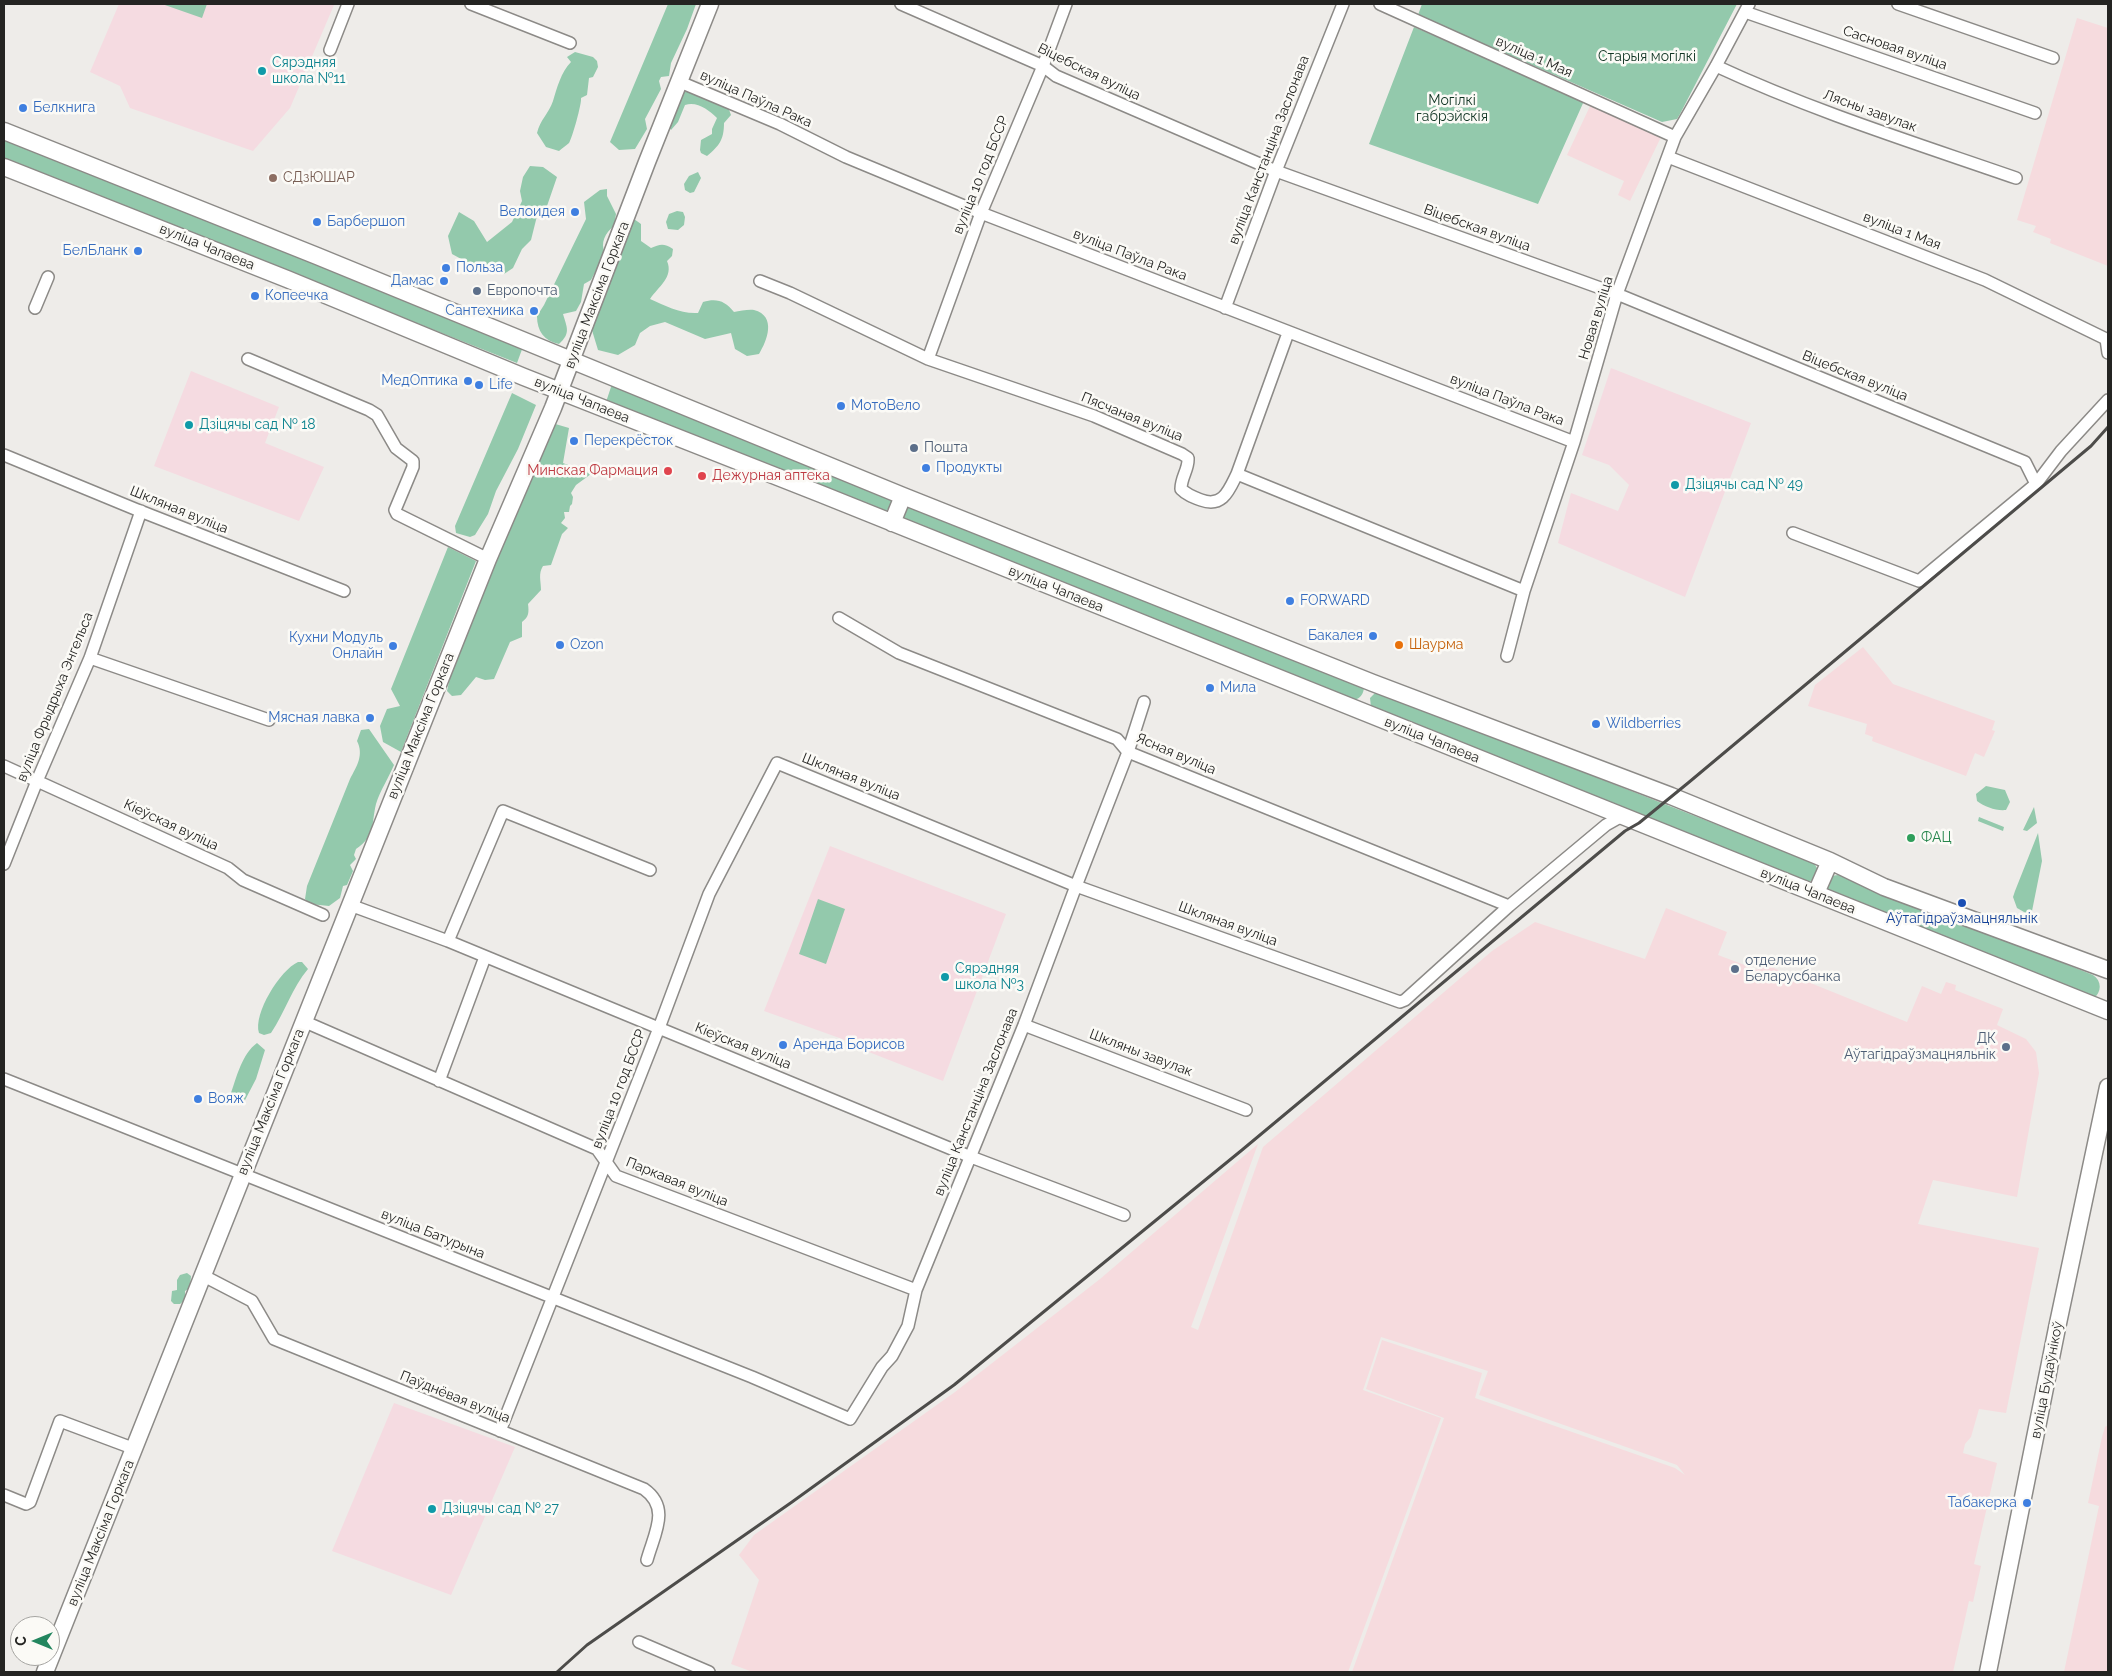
<!DOCTYPE html>
<meta charset="utf-8">
<style>
body{margin:0}
#map{position:relative;width:2112px;height:1676px;overflow:hidden;background:#eeece9;font-family:Raleway,sans-serif}
canvas{display:block}
.frame{position:absolute;inset:0;border:5px solid #242422;pointer-events:none}
.north{position:absolute;left:10px;top:1616px;width:50px;height:50px;box-sizing:border-box;background:#fbfaf6;border:1px solid #a5a4a1;border-radius:50%;rotate:270deg;font-size:14px;font-weight:700;line-height:20px;text-align:center;color:#242422}
.north::after{content:'';display:block;margin:auto;width:18px;height:22px;background:#23865f;clip-path:polygon(50% 0,100% 100%,50% 72%,0 100%)}
</style>
<div id="map">
<canvas width="2112" height="1676"></canvas>
<div class="frame"></div>
<div class="north">С</div>
</div>
<script>
const context = document.querySelector('canvas').getContext('2d');
context.lineJoin = 'round';
function paint(path, color) { context.fillStyle = color; context.fill(path, 'evenodd'); }
function strokePath(path, color, width, dash) { context.strokeStyle = color; context.lineWidth = width; context.lineCap = dash ? 'butt' : 'round'; context.setLineDash(dash || []); context.stroke(path); }
function label(font, color, halo, rows, align = 'center') {
  context.font = font + ' Raleway,sans-serif'; context.lineWidth = 5; context.setLineDash([]); context.textBaseline = 'middle'; context.strokeStyle = halo; context.fillStyle = color; for (const [text, x, y, turn = 0] of rows) {
    context.save(); context.translate(x, y); context.rotate((+turn || 0) * Math.PI / 180); context.textAlign = isNaN(turn) ? turn : align; if (halo) context.strokeText(text, 0, 0); context.fillText(text, 0, 0); context.restore();
  }
}
const industrial = new Path2D(`
 M2077 18 2108 28V266L2050 243 2051 239 2033 232 2036 226 2017 220Z
 M1591 104 1662 135 1630 201 1618 195 1624 181 1567 155Z
 M1863 647 1893 684 1995 721 1992 730 1995 731 1984 757 1975 753 1966 776 1872 741 1873 737 1865 734 1867 724 1808 706 1815 685Z
 M1666 908 1727 932 1718 955 1758 970 1761 963 1907 1022 1922 986 1941 994 1946 982 1956 985 1955 990 2003 1009 1997 1025 2026 1039 2036 1052 2039 1073 2017 1197 1933 1180 1918 1224 2039 1248 2006 1413 1979 1409 1971 1437 1965 1444 1963 1453 1997 1463 1974 1564 1981 1566 1973 1602 1969 1601 1953 1672H1352L1444 1418 1366 1389 1382 1340 1482 1373 1475 1398 1675 1468 1685 1475 1677 1465 1479 1395 1488 1371 1381 1337 1363 1390 1441 1418 1348 1672H753L731 1664 759 1580 739 1555 754 1535 955 1392 1100 1279 1258 1144 1191 1327 1198 1330 1263 1147 1492 951 1535 922 1645 959Z
 M2108 1425V1672H2064L2099 1506 2088 1503 2102 1437 2105 1427Z`);
const education = new Path2D(`
 M119 4H331L334 5 290 108 253 151 130 108 120 86 90 72Z
 M1611 368 1751 423 1685 597 1558 543 1571 493 1618 511 1629 485 1609 465 1582 455Z
 M191 371 279 407 265 443 324 467 299 521 154 466Z
 M830 846 1006 914 943 1081 861 1049 859 1045 764 1011Z
 M394 1403 515 1447 451 1595 332 1551Z`);
const green = new Path2D(`
 M162 4H207L202 18Z
 M668 4H696L687 29 671 63 669 76 661 77 659 81 661 89 645 119 647 129 635 149 619 150 610 142Z
 M1422 4H1737L1680 114 1677 119 1662 122 1418 15Z
 M1414 27 1584 101 1538 204 1369 144Z
 M575 52 593 57 597 61 598 67 593 77 589 78 587 95 581 98C582 103 572 139 569 143 566 146 562 148 559 151L546 147 537 133C540 120 549 113 553 101 557 88 561 72 571 62L567 57Z
 M684 92H690L728 107 731 115 724 123C724 140 719 146 707 156L701 153 700 150 701 140 712 134V129L717 118C709 110 697 101 685 105L678 122 671 130 668 124 676 100Z
 M4 135 524 344 517 363 4 159Z
 M530 166 543 167 557 177 547 206 539 208 531 240 522 249 513 268 504 274V265L494 264 485 272 452 254 448 236 459 212 474 221 487 242 512 222 522 201 520 191 523 177Z
 M698 172 701 178 694 192 690 193 685 190 684 184 689 176Z
 M607 189V196L616 214 614 226C605 233 600 243 605 253L591 280 584 284 581 302 576 311 563 314C567 328 571 333 559 344 544 341 537 331 537 316L544 305 586 219 584 202 600 190Z
 M677 211 683 212 685 217 684 225 678 230 668 229 666 222 669 214Z
 M634 219 641 224V241L651 248C660 244 664 243 673 249L672 256 667 261C674 277 658 287 650 299 666 306 680 314 698 313L703 302C717 298 725 301 734 312 740 311 749 309 754 310 777 316 767 341 759 354L747 356 735 349 731 333 705 339 665 322 650 326 640 333 635 345 618 355 598 350 591 327Z
 M612 384 892 499 891 506 884 513 606 402Z
 M512 393 536 405 518 449 496 491 488 514 475 535 470 537 456 533 455 526Z
 M552 423 569 428 563 463 591 474 576 485 571 493 573 497 572 504 570 506 569 512H564L565 518 561 523 568 528 562 534 551 565 543 566C538 574 541 581 541 590L528 604C529 612 529 617 522 622V637L510 642 494 679 485 680 476 677 461 695 452 696 447 691 452 668Z
 M908 505 1364 688C1363 694 1361 698 1354 700L904 520 902 514Z
 M448 547 476 561 401 752 383 742 380 726 387 709 400 706 391 689Z
 M1376 692C1522 748 1668 805 1814 863L1818 870 1814 880 1806 882 1371 707 1370 698Z
 M369 729 394 765C389 777 380 791 376 804 371 825 376 835 356 849L354 855 356 859 350 865 353 871 347 885 343 886 340 898 329 906 310 904 305 899 307 886 350 779C357 766 364 755 357 741L361 730Z
 M1986 786 2005 790 2010 802 2006 810C1996 811 1985 807 1977 801L1976 794Z
 M2034 807 2037 823 2027 831 2023 830Z
 M1979 817 2004 827 2003 831 1978 821Z
 M2038 833 2042 861 2031 916 2017 908 2013 897 2015 891Z
 M1838 875 1957 920 2093 975C2102 981 2102 992 2093 999L1829 891 1827 887 1831 876Z
 M818 899 845 909 826 964 799 954Z
 M298 962H302L308 969C292 988 285 1012 271 1033L264 1035 259 1033C253 1014 280 970 298 962Z
 M257 1043 265 1050 256 1079 243 1104H236L231 1098V1093C237 1076 242 1054 257 1043Z
 M187 1273 191 1276 190 1288 185 1291V1300L180 1304H174L171 1301 172 1291 177 1290V1280L180 1275Z`);
const street = new Path2D(`
 M471 4 570 43
 M901 4 1043 66 1056 76 1276 171 1617 294 2025 462 2036 484
 M1380 4 1675 137
 M1898 4 2053 58
 M1745 12 2035 113
 M330 50 348 4
 M1716 66C1813 111 1915 143 2016 178
 M680 82 780 124 846 157 981 213 1574 442
 M1668 157 1985 280 2106 339 2108 353
 M760 281 790 293 928 359 1094 416 1182 454 1188 458C1189 469 1181 477 1181 489 1187 495 1193 497 1201 500 1223 508 1229 490 1237 474L1524 591
 M35 308 48 277
 M1225 308 1276 171 1343 4
 M248 359 369 410 377 415 396 448 413 461V467L395 510 397 514 488 559
 M928 359 981 213 1043 66 1066 4
 M4 455 135 509 344 591
 M1237 474 1288 333
 M1793 533 1919 581 2036 484 2061 451 2108 400
 M839 618 899 653 1117 739 1128 752 1509 906
 M1507 656 1524 591 1574 442 1617 294 1675 137 1716 66 1749 4
 M90 658 269 720
 M4 766 228 868 243 880 323 915
 M4 864 37 781 90 658 141 511
 M350 905 448 941 971 1157 1124 1215
 M448 941 503 811 650 870
 M303 1021 597 1149 616 1176 916 1290
 M1024 1025 1246 1110
 M4 1079 752 1377 850 1419 882 1367 892 1356 908 1326 916 1290 1024 1025 1076 886 1128 752 1144 702
 M439 1081 485 957
 M202 1275 252 1301 274 1339 644 1489C671 1508 654 1534 647 1560
 M500 1431 659 1028 709 894 777 763 1076 886 1400 1002 1405 1000 1509 906 1606 825 1622 816
 M4 1495 26 1504 30 1502 60 1421 135 1449
 M639 1642 709 1672`);
const secondary = new Path2D(`
 M4 131 317 256 903 496 1373 683 1671 796 1830 861 1884 887 2108 970
 M4 167 287 279 524 377 821 494 2108 1011
 M892 523 903 496
 M1816 893 1830 861
 M45 1672 488 559 553 408 647 162 710 4
 M1988 1672 2057 1328 2108 1087`);
const rail = new Path2D(`
 M557 1672 587 1645 792 1502 954 1385 1242 1150 1625 831 1639 823 1688 783 2091 446 2108 427`);
const markers = [
 [262,71,5,"#0f9aa8"],
 [23,108,5,"#3f7fe0"],
 [273,178,5,"#8d6e63"],
 [575,212,5,"#3f7fe0"],
 [317,222,5,"#3f7fe0"],
 [138,251,5,"#3f7fe0"],
 [446,268,5,"#3f7fe0"],
 [444,281,5,"#3f7fe0"],
 [477,291,5,"#5c6f8a"],
 [255,296,5,"#3f7fe0"],
 [534,311,5,"#3f7fe0"],
 [468,381,5,"#3f7fe0"],
 [479,385,5,"#3f7fe0"],
 [841,406,5,"#3f7fe0"],
 [189,425,5,"#0f9aa8"],
 [574,441,5,"#3f7fe0"],
 [914,448,5,"#5c6f8a"],
 [926,468,5,"#3f7fe0"],
 [668,471,5,"#e0444e"],
 [702,476,5,"#e0444e"],
 [1675,485,5,"#0f9aa8"],
 [1290,601,5,"#3f7fe0"],
 [1373,636,5,"#3f7fe0"],
 [560,645,5,"#3f7fe0"],
 [1399,645,5,"#e8710a"],
 [393,646,5,"#3f7fe0"],
 [1210,688,5,"#3f7fe0"],
 [370,718,5,"#3f7fe0"],
 [1596,724,5,"#3f7fe0"],
 [1911,838,5,"#2e9e5b"],
 [1962,903,5,"#1a4fb4"],
 [1735,969,5,"#5c6f8a"],
 [945,977,5,"#0f9aa8"],
 [783,1045,5,"#3f7fe0"],
 [2006,1047,5,"#5c6f8a"],
 [198,1099,5,"#3f7fe0"],
 [2027,1503,5,"#3f7fe0"],
 [432,1509,5,"#0f9aa8"]
];
const streetNames = [
 ["Сасновая вуліца",1895,48,19],
 ["вуліца 1 Мая",1534,57,24],
 ["Віцебская вуліца",1089,72,26],
 ["вуліца Паўла Рака",756,99,24],
 ["Лясны завулак",1870,111,20],
 ["вуліца Канстанціна Заслонава",1269,150,-69],
 ["вуліца 10 год БССР",981,175,-68],
 ["Віцебская вуліца",1477,228,20],
 ["вуліца 1 Мая",1902,231,21],
 ["вуліца Чапаева",207,247,22],
 ["вуліца Паўла Рака",1130,255,21],
 ["вуліца Максіма Горкага",597,295,-69],
 ["Новая вуліца",1596,318,-73],
 ["Віцебская вуліца",1855,376,22],
 ["вуліца Чапаева",582,400,22],
 ["вуліца Паўла Рака",1507,400,21],
 ["Пясчаная вуліца",1132,417,22],
 ["Шкляная вуліца",179,510,22],
 ["вуліца Чапаева",1056,589,22],
 ["вуліца Фрыдрыха Энгельса",55,697,-68],
 ["вуліца Максіма Горкага",421,726,-68],
 ["вуліца Чапаева",1432,740,22],
 ["Ясная вуліца",1176,754,23],
 ["Шкляная вуліца",851,777,22],
 ["Кіеўская вуліца",171,825,25],
 ["вуліца Чапаева",1808,891,22],
 ["Шкляная вуліца",1228,924,20],
 ["Кіеўская вуліца",743,1046,22],
 ["Шкляны завулак",1141,1053,21],
 ["вуліца 10 год БССР",619,1089,-69],
 ["вуліца Максіма Горкага",271,1102,-68],
 ["вуліца Канстанціна Заслонава",976,1102,-68],
 ["Паркавая вуліца",677,1182,22],
 ["вуліца Батурына",433,1234,22],
 ["вуліца Будаўнікоў",2047,1380,-79],
 ["Паўднёвая вуліца",455,1397,22],
 ["вуліца Максіма Горкага",101,1533,-68]
];
const parkNames = [
 ["Старыя могілкі",1647,57],
 ["Могілкі",1452,101],
 ["габрэйскія",1452,117]
];
const cultureNames = [
 ["Сярэдняя",272,63],
 ["школа №11",272,79],
 ["Дзіцячы сад № 18",199,425],
 ["Дзіцячы сад № 49",1685,485],
 ["Сярэдняя",955,969],
 ["школа №3",955,985],
 ["Дзіцячы сад № 27",442,1509]
];
const shopNames = [
 ["Белкнига",33,108],
 ["Велоидея",565,212,"right"],
 ["Барбершоп",327,222],
 ["БелБланк",128,251,"right"],
 ["Польза",456,268],
 ["Дамас",434,281,"right"],
 ["Копеечка",265,296],
 ["Сантехника",524,311,"right"],
 ["МедОптика",458,381,"right"],
 ["Life",489,385],
 ["МотоВело",851,406],
 ["Перекрёсток",584,441],
 ["Продукты",936,468],
 ["FORWARD",1300,601],
 ["Бакалея",1363,636,"right"],
 ["Кухни Модуль",383,638,"right"],
 ["Онлайн",383,654,"right"],
 ["Ozon",570,645],
 ["Мила",1220,688],
 ["Мясная лавка",360,718,"right"],
 ["Wildberries",1606,724],
 ["Аренда Борисов",793,1045],
 ["Вояж",208,1099],
 ["Табакерка",2017,1503,"right"]
];
const educationNames = [
 ["СДзЮШАР",283,178]
];
const serviceNames = [
 ["Европочта",487,291],
 ["Пошта",924,448],
 ["отделение",1745,961],
 ["Беларусбанка",1745,977],
 ["ДК",1996,1039,"right"],
 ["Аўтагідраўзмацняльнік",1996,1055,"right"]
];
const healthNames = [
 ["Минская Фармация",658,471],
 ["Дежурная аптека",712,476,"left"]
];
const foodNames = [
 ["Шаурма",1409,645]
];
const leisureNames = [
 ["ФАЦ",1921,838]
];
const transitNames = [
 ["Аўтагідраўзмацняльнік",1962,919]
];
paint(industrial, '#f6dbde');
paint(education, '#f5dbe1');
paint(green, '#93c9ac');
strokePath(street, '#8c8a87', 14);
strokePath(secondary, '#8c8a87', 19);
strokePath(street, '#fff', 11);
strokePath(secondary, '#fff', 16);
strokePath(rail, '#4d4c4a', 3);
for (const [x, y, r, color] of markers) { const dot = new Path2D(); dot.arc(x, y, r, 0, 2 * Math.PI); context.fillStyle = color; context.fill(dot); strokePath(dot, '#fbfaf6', 2); }
label('14px', '#242422', '#fbfaf6', streetNames);
label('14px', '#113524', '#fbfaf6', parkNames);
label('14px', '#0d838f', '#fbfaf6', cultureNames, 'left');
label('14px', '#366cbe', '#fbfaf6', shopNames, 'left');
label('14px', '#785e54', '#fbfaf6', educationNames, 'left');
label('14px', '#4e5e75', '#fbfaf6', serviceNames, 'left');
label('14px', '#be3a42', '#fbfaf6', healthNames, 'right');
label('14px', '#c56008', '#fbfaf6', foodNames, 'left');
label('14px', '#27864d', '#fbfaf6', leisureNames, 'left');
label('14px', '#164399', '#fbfaf6', transitNames);
</script>
